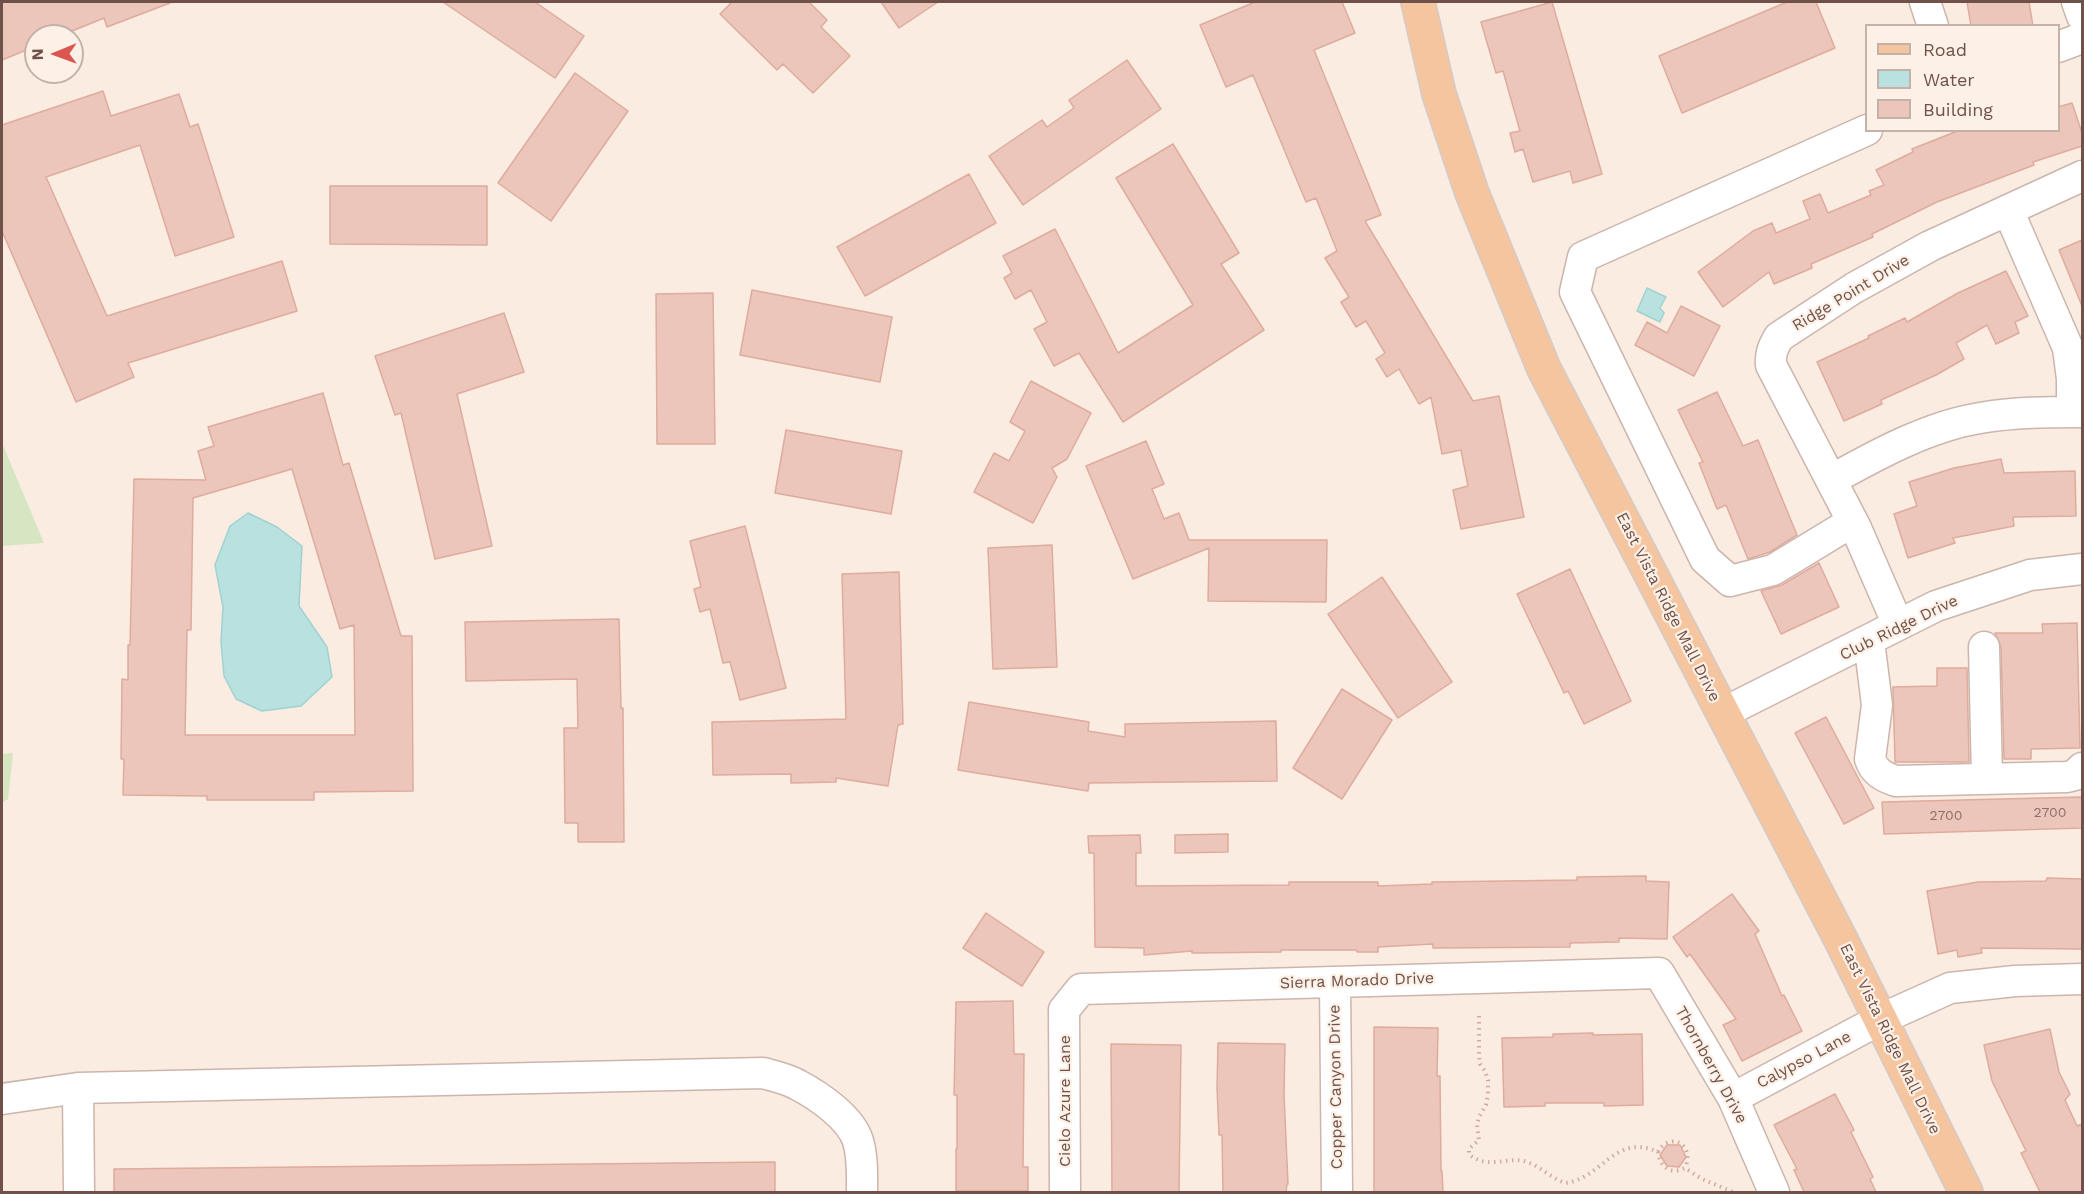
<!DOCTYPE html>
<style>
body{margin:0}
#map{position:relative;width:2084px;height:1194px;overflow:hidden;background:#faece1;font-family:"Work Sans",sans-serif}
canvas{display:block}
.frame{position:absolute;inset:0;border:3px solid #6f514a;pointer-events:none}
.legend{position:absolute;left:1865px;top:24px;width:195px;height:108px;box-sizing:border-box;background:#fdf1e7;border:2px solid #c4b1a8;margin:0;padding:8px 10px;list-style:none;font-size:18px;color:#6f514a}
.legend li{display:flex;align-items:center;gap:12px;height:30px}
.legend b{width:30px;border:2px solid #c4b1a8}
.north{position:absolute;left:24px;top:24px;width:60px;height:60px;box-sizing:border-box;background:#fdf1e7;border:2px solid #c4b1a8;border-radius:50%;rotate:269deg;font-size:16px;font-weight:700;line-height:24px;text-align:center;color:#6f514a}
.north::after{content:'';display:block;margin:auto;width:21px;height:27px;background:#db564f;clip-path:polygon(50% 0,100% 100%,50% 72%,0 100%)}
</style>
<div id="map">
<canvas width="2084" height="1194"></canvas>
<div class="frame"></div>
<ul class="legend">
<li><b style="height:8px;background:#f4c59e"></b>Road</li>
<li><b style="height:16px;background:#b8e1e0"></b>Water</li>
<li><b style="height:16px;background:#edc6bb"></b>Building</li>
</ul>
<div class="north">N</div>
</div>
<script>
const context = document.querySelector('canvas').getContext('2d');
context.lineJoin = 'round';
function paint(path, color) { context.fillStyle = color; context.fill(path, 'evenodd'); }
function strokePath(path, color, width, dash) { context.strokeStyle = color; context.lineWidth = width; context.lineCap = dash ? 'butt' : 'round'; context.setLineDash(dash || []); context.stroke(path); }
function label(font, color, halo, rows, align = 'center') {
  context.font = font + ' "Work Sans",sans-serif'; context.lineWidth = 4.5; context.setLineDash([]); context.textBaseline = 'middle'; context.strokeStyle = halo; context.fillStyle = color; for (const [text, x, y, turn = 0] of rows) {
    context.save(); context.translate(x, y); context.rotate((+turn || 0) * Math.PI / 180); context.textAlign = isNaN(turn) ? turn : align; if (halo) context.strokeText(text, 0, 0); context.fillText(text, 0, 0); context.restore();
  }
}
const green = new Path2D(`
 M2 443 44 543 2 546Z
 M13 753 8 799 2 803V754Z`);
const water = new Path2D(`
 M1647 288 1666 297 1660 308 1664 313 1660 322 1637 311Z
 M248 513 277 527 302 546 299 606 327 647 332 677 301 706 262 711 236 699 224 676 221 642 223 607 215 565 230 526Z`);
const building = new Path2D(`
 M2 2H170V3L107 27 104 18 60 36H36V46L2 60Z
 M443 2H535L584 36 555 78Z
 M732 2H809L827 20 821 27 850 56 813 93 783 64 777 70 720 14Z
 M881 2H938L899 28Z
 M1255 2H1342L1355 33 1314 50 1381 215 1365 221 1473 401 1499 396 1524 517 1461 529 1453 490 1468 486 1461 450 1442 454 1431 397 1419 404 1399 369 1387 377 1376 359 1385 353 1366 321 1356 327 1341 302 1349 297 1325 258 1337 251 1316 198 1306 202 1253 75 1226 87 1200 25Z
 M1552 2 1602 174 1573 183 1570 171 1533 182 1523 149 1515 152 1510 133 1520 131 1503 71 1496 73 1481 22Z
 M1787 2H1816L1835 48 1682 113 1659 56Z
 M1967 2H2029L2033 26H1971Z
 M1127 60 1161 109 1023 205 989 156 1042 120 1047 127 1074 108 1069 100Z
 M575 73 628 111 551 221 498 183Z
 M103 91 111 116 179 94 190 127 198 124 234 237 175 256 140 145 46 177 107 316 282 261 297 311 128 363 134 377 76 402 2 231V125Z
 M2072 103 2082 133V146L2033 162 2034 165 1937 202 1872 234 1873 237 1811 264 1812 268 1774 284 1769 272 1723 307 1698 272 1753 231 1772 223 1776 233 1810 219 1803 201 1820 194 1828 213 1871 195 1869 191 1884 185 1876 170 1913 152 1912 149 1960 130H2058V107Z
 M1173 144 1239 253 1221 264 1264 330 1123 422 1079 353 1054 366 1034 329 1047 322 1031 290 1015 299 1004 278 1012 273 1003 256 1055 229 1118 353 1193 305 1116 178Z
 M969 174 996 223 865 296 837 247Z
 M330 186H487V245L330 244Z
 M2082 240V306L2059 250Z
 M2006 271 2028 316 2015 322 2019 333 1996 344 1987 325 1956 343 1964 359 1936 375 1881 400 1882 404 1844 421 1817 362 1869 338 1868 336 1905 318 1907 322 1958 293Z
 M752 290 892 317 880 382 740 355Z
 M713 293 715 444H657L656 294Z
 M1681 306 1720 326 1694 376 1635 345 1647 322 1667 333Z
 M504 313 524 372 457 394 492 546 435 559 401 413 395 415 375 356Z
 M1031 381 1091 413 1067 459 1052 468 1057 477 1033 523 974 492 994 453 1009 461 1025 431 1010 422Z
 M1717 392 1743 446 1758 440 1797 535 1770 552 1748 559 1726 505 1717 509 1699 463 1703 462 1678 410Z
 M323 393 343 465 349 463 401 636H412L413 791 314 792V800H207V796L123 795 124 759H121L122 679 128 680V645H130L134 479 206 480 198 451 214 446 208 427ZM292 469 340 629 354 625 355 735H185L187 630H191L193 498Z
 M786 430 902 451 891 514 775 493Z
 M1146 441 1164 484 1152 489 1164 519 1179 513 1189 540H1327L1326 602 1208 601 1209 548 1133 579 1086 466Z
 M2001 459 2004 473 2075 471 2076 516 2013 517 2014 526 1953 538 1955 543 1908 558 1894 514 1917 506 1909 482 1954 468Z
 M745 526 786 688 740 700 730 662 723 663 710 609 700 612 694 589 701 587 690 541Z
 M1052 545 1057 667 993 669 988 548Z
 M1819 563 1839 607 1781 634 1761 591 1782 585Z
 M1570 569 1631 701 1584 724 1568 691 1564 693 1517 594Z
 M899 572 903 724 898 725 888 786 836 778V782L791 783V774L713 775 712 722 846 719 842 574Z
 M1382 577 1452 682 1398 718 1328 614Z
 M619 619 621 708H623L624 842H578V823H565L564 728H578L577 679 466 681 465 622Z
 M2077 623 2080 748 2031 749V759H2004L2001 647 1995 633H2043L2042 624Z
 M1937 668H1967L1969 762H1895L1893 687 1937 686Z
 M1342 689 1392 720 1342 799 1293 768Z
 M969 702 1089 722 1088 731 1125 737V724L1276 721 1277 781 1089 783 1088 791 958 770Z
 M1826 717 1874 808 1844 824 1795 733Z
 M2082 797V828L1884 834 1882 802Z
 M1228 834V852L1175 853V835Z
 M1140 835 1141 853H1136V886L1289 885V882H1378V886L1432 884V882L1577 880V877L1646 876V881L1669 882 1667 939 1619 938V942L1570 943V947L1433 948V944L1378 947V952H1357L1356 950H1281V952L1192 953V951L1144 955V948L1095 947 1094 853H1089L1088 836Z
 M2047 878 2082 879V949L1981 948 1982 953 1958 957 1957 950 1938 954 1927 891 1978 882 2046 881Z
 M1732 894 1759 931 1755 934 1782 996 1784 995 1802 1031 1742 1061 1723 1025 1736 1019 1690 954 1687 957 1673 937Z
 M986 913 1044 952 1022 986 963 948Z
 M1013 1001 1014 1054H1024L1023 1167H1028V1191H956V1149H957V1095H954L956 1002Z
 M1374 1027 1438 1028 1437 1076H1440L1441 1171H1442L1443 1192H1374Z
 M2050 1029 2059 1072 2070 1094 2065 1100 2077 1126 2082 1124V1192H2040L2021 1153 2026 1151 1992 1081 1984 1045Z
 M1593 1033V1035L1642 1034 1643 1105 1604 1106V1103H1545V1106L1504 1107 1502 1038 1553 1037V1034Z
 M1218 1043 1285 1044 1284 1095 1288 1184H1287L1286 1192H1223L1222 1135H1219L1217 1088Z
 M1111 1044 1181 1045 1179 1192H1112Z
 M1835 1094 1854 1130 1851 1132 1873 1177 1870 1179 1876 1192H1804L1794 1170 1797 1169 1774 1125Z
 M1667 1145H1680L1686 1157 1679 1167 1667 1166 1660 1155Z
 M775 1162V1192H114V1169Z`);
const path = new Path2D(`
 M1479 1016V1055L1480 1064 1485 1071 1488 1080V1094L1486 1105 1479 1117 1477 1125 1479 1140 1469 1149V1154C1488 1171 1509 1155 1527 1162 1541 1167 1551 1178 1565 1183 1602 1179 1615 1132 1658 1152 1660 1167 1670 1175 1685 1168L1702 1179 1733 1192
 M1658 1152C1670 1131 1695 1144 1685 1168`);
const minor = new Path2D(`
 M1925 2 1933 26
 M2077 2 2082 16
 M2058 47 2082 38
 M2008 210 2068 348 2072 379V412
 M1831 480C1876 455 1929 426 1980 418 2014 412 2049 412 2082 412
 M1852 522 1773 570 1730 581 1705 559 1575 292 1583 257 1867 130
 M1898 625 1856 528 1771 365C1770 354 1773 347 1779 337L1854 288 1930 246 2082 176
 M1869 641 1877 705 1870 759C1874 772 1884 777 1896 781L2067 777 2075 775 2082 768
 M1984 647 1987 779
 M1723 713 1936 606 2030 575 2082 569
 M1335 982 1337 1192
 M1733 1098 1881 1019 1950 988 2015 981 2082 979
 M2 1099 78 1088
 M79 1192 78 1088 763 1073C774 1076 788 1079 798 1085 819 1096 851 1118 858 1141 863 1158 862 1176 862 1192
 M1065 1192 1064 1010 1081 989 1659 973 1733 1098 1774 1192`);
const major = new Path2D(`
 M1418 2 1439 94 1472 193 1544 369 1840 938 1966 1192`);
const numberNames = [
 ["2700",2050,813],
 ["2700",1946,816]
];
const streetNames = [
 ["Ridge Point Drive",1851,293,-31],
 ["East Vista Ridge Mall Drive",1668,607,63],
 ["Club Ridge Drive",1899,628,-26],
 ["Sierra Morado Drive",1357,981,-2],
 ["East Vista Ridge Mall Drive",1890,1039,64],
 ["Calypso Lane",1804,1060,-28],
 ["Thornberry Drive",1711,1065,61],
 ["Copper Canyon Drive",1336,1087,-91],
 ["Cielo Azure Lane",1065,1101,-90]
];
paint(green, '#d7e6c2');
paint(water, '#b8e1e0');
strokePath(water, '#9fd2d1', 1.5);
paint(building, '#edc6bb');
strokePath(building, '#deab9d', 1.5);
strokePath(minor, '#ccb5ac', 33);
strokePath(major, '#d4cbc9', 36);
strokePath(path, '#d1aa9f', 4, [1.5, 4.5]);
strokePath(minor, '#fff', 30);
strokePath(major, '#f4c59e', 33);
label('14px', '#8e6e66', null, numberNames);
label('16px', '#6f514a', '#fdf1e7', streetNames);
</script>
